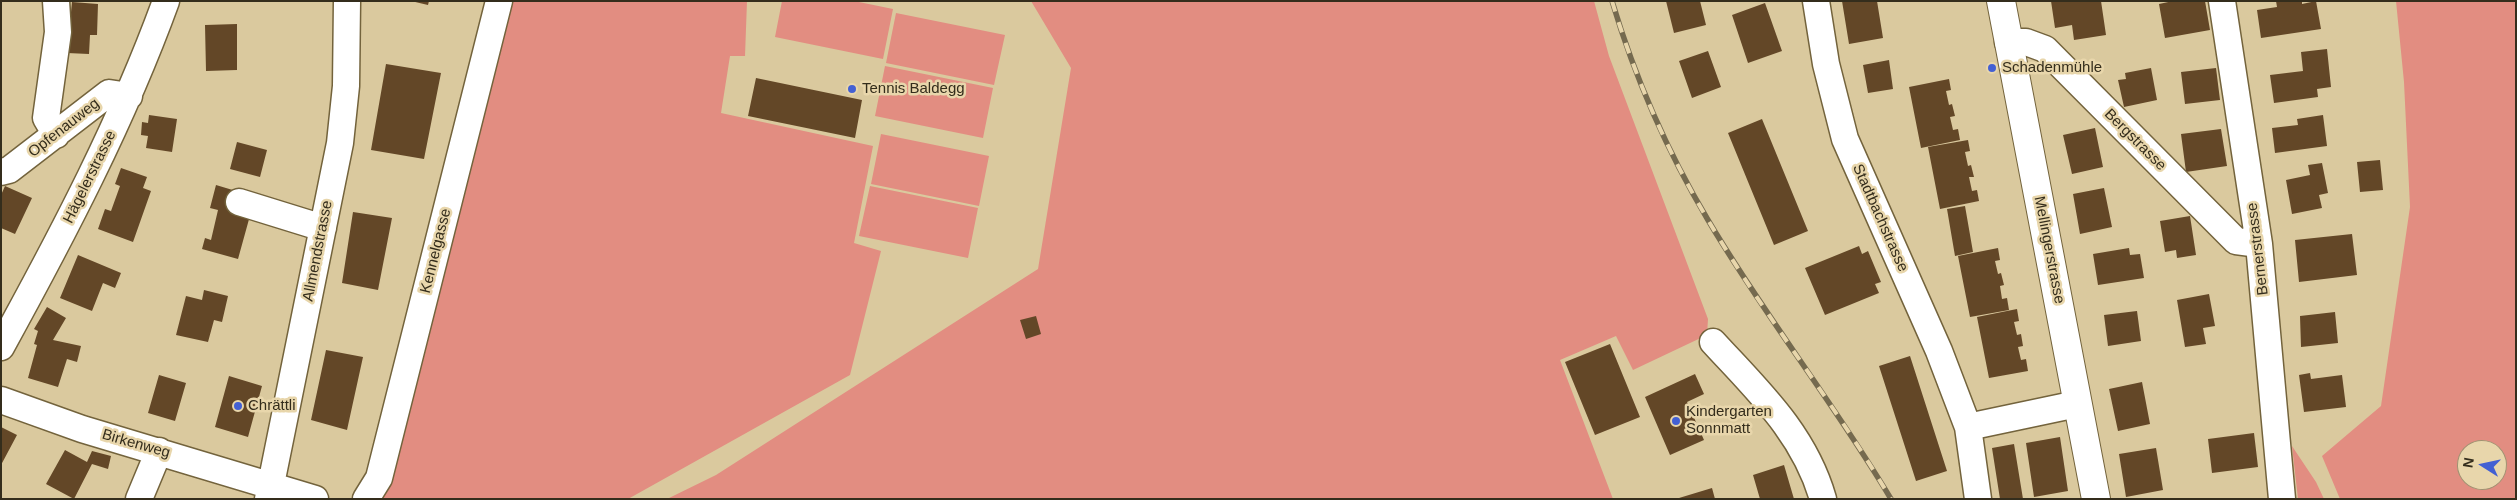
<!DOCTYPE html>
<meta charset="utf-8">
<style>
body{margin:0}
#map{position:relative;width:2517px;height:500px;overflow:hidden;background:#dac99e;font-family:Helvetica,sans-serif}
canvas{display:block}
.frame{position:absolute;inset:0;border:2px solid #342d1c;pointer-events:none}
.north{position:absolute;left:2457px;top:440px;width:50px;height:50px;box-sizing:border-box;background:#e8d6ab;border:1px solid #a09272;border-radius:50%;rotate:280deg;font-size:14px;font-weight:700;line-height:20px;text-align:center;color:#342d1c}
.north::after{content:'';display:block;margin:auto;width:18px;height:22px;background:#4360d3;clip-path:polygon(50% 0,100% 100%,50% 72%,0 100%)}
</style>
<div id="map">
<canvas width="2517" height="500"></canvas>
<div class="frame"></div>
<div class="north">N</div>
</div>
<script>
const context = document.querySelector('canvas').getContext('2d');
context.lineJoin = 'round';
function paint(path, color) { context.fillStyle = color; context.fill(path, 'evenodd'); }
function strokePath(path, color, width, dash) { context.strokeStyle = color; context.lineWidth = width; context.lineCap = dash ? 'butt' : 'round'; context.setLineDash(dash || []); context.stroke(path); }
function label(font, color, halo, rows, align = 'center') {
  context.font = font + ' Helvetica,sans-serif'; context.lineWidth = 5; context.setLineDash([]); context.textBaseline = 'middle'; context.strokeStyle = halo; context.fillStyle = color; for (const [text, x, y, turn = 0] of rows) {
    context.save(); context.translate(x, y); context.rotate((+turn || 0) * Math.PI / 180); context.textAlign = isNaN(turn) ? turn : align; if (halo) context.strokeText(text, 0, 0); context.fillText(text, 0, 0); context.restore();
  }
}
const green = new Path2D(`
 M487 1H747L745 56H730L721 113 873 146 854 243 881 251 850 375 628 499H371Z
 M782 1H854L893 9 883 59 775 37Z
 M1031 1H1594L1609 56 1708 319 1707 335 1633 370 1616 336 1560 360 1613 499H667L716 475 1038 269 1071 68Z
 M2396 1H2516V499H2340L2322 456 2381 406 2410 207 2404 82ZM2467 450H2497V480H2467Z
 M896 13 1005 35 994 85 886 63Z
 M885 66 993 88 983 138 875 116Z
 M881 134 989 156 979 206 871 184Z
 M870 186 978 208 968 258 859 236Z
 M2292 446 2316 482 2324 499H2298Z`);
const building = new Path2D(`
 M411 1H429L428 5Z
 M1666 1H1700L1706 25 1674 33Z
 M1842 1H1877L1883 38 1849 44Z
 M2051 1H2101L2106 35 2074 40 2072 25 2055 28Z
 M2173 1H2205L2210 30 2165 38 2159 4Z
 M2276 1H2302V4L2316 1 2321 29 2261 38 2257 10 2277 7Z
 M72 2 98 4 97 35H90L89 54 67 53Z
 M1765 3 1782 51 1748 63 1732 15Z
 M237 24V70L206 71 205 25Z
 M2327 49 2331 87 2317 89 2318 97 2274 103 2270 75 2303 71 2301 52Z
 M1708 51 1721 87 1692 98 1679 61Z
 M1889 60 1893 89 1868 93 1863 65Z
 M386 64 441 73 424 159 371 150Z
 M2151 68 2157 100 2124 107 2118 80 2126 79 2125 73Z
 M2216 68 2220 100 2185 104 2181 72Z
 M756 78 862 100 855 138 748 116Z
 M1949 79 1951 90 1946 91 1949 105 1952 104 1955 116 1950 117 1953 130 1958 129 1960 140 1921 148 1909 87Z
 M149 115 177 119 172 152 146 148 148 136 141 135 142 122 148 123Z
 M2323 115 2327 146 2275 153 2272 128 2298 125 2297 119Z
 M1762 119 1808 231 1774 245 1728 133Z
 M2095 128 2103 167 2072 174 2063 135Z
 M2221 129 2227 166 2186 172 2181 134Z
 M1968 140 1970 151 1965 152 1968 166 1971 165 1974 177H1969L1972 191 1977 190 1979 201 1940 209 1928 147Z
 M237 142 267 150 260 177 230 169Z
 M2380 160 2383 190 2360 192 2357 162Z
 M2322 163 2328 193 2319 195 2322 208 2292 214 2286 180 2310 175 2308 165Z
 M121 168 147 177 143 188 151 191 133 242 98 229 105 209 111 211 120 186 115 184Z
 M216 185 236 191 251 212 238 259 202 249 205 238 211 240 218 210 210 208Z
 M5 186 32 198 15 234 1 228V195Z
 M2104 188 2112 227 2080 234 2073 194Z
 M1965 206 1973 252 1955 256 1947 209Z
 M353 212 392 218 378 290 342 283Z
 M2190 216 2196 255 2177 258 2176 250 2165 252 2160 221Z
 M2352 234 2357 275 2299 282 2295 240Z
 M1859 246 1862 254 1868 251 1881 282 1875 284 1879 293 1825 315 1805 268Z
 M1998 248 2000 260 1995 261 1998 274 2001 273 2004 285 2000 286 2002 299 2007 298 2009 310 1970 317 1958 256Z
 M2129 248 2130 255 2140 254 2144 278 2098 285 2093 254Z
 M78 255 121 273 115 288 103 283 92 311 60 298Z
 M204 290 228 296 222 322 214 320 208 342 176 335 186 296 202 300Z
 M2209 294 2215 326 2203 328 2206 344 2185 347 2177 300Z
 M47 307 66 318 53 340 81 346 77 362 67 359 58 387 28 378 37 345 34 344 38 331 34 329Z
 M2017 309 2019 321 2014 322 2017 335 2021 334 2023 346 2018 347 2021 360 2026 359 2028 371 1989 378 1977 317Z
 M2137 311 2141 341 2108 346 2104 315Z
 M2335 312 2338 343 2301 347 2300 316Z
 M1036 316 1041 334 1026 339 1020 320Z
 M1610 344 1640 417 1595 435 1565 362Z
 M326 350 363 357 347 430 311 420Z
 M1910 356 1947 471 1916 481 1879 366Z
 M2310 373 2311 379 2342 375 2346 407 2304 412 2299 375Z
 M1695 374 1704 394 1687 402 1704 440 1670 455 1645 397Z
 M159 375 186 383 175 421 148 413Z
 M229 376 262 386 248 437 215 427Z
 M2142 382 2150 424 2118 431 2109 389Z
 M1 427 17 435 1 465Z
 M2254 433 2258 467 2212 473 2208 439Z
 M2060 437 2068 491 2034 497 2026 443Z
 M2014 444 2023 499H2000L1992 448Z
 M2156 448 2163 490 2126 497 2119 454Z
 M65 450 87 462 92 451 111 456 108 469 92 464 74 499 46 484Z
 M1784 465 1794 499H1760L1753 475Z
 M1712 488 1715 499H1679V498Z`);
const minor = new Path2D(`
 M1816 1 1826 64 1845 139 1939 351 1968 427 1978 499
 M2222 1 2259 244 2282 499
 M2008 42H2026L2045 49 2236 241 2259 244
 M56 135 46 118 58 32 56 1
 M1 172 9 170 109 93 129 96
 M239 202 323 228
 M1713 342C1758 391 1804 433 1823 499
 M1 347C63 234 122 122 166 1
 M1 400 82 429 315 499
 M1968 427 2077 404
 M139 499 159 451
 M268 499 340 143 346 86 347 1
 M366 499 379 478 499 1`);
const major = new Path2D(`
 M2001 1 2096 499`);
const rail = new Path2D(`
 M1612 1C1635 78 1667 151 1708 220 1764 315 1834 403 1891 499`);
const markers = [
 [1992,68,5,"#4360d3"],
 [852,89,5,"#4360d3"],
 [238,406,5,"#4360d3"],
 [1676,421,5,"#4360d3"]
];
const poiNames = [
 ["Schadenmühle",2002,68],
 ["Tennis Baldegg",862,89],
 ["Chrättli",248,406],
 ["Kindergarten",1686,412],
 ["Sonnmatt",1686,429]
];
const streetNames = [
 ["Opfenauweg",64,128,-38],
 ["Bergstrasse",2135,140,45],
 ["Hägelerstrasse",90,177,-64],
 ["Stadtbachstrasse",1880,218,66],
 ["Bernerstrasse",2258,249,-97],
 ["Mellingerstrasse",2049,250,79],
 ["Allmendstrasse",318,251,-79],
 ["Kennelgasse",436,251,-76],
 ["Birkenweg",136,444,16]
];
paint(green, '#e28d81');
paint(building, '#634727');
strokePath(minor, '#73633c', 29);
strokePath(major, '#73633c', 30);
strokePath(minor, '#fff', 26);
strokePath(major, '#fff', 28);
strokePath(rail, '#756a4f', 5.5);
strokePath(rail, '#e8d6ab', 4, [11]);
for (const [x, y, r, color] of markers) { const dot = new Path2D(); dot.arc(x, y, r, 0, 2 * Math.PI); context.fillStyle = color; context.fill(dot); strokePath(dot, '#e8d6ab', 2); }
label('15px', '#342d1c', '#e8d6ab', poiNames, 'left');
label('15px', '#342d1c', '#e8d6ab', streetNames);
</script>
